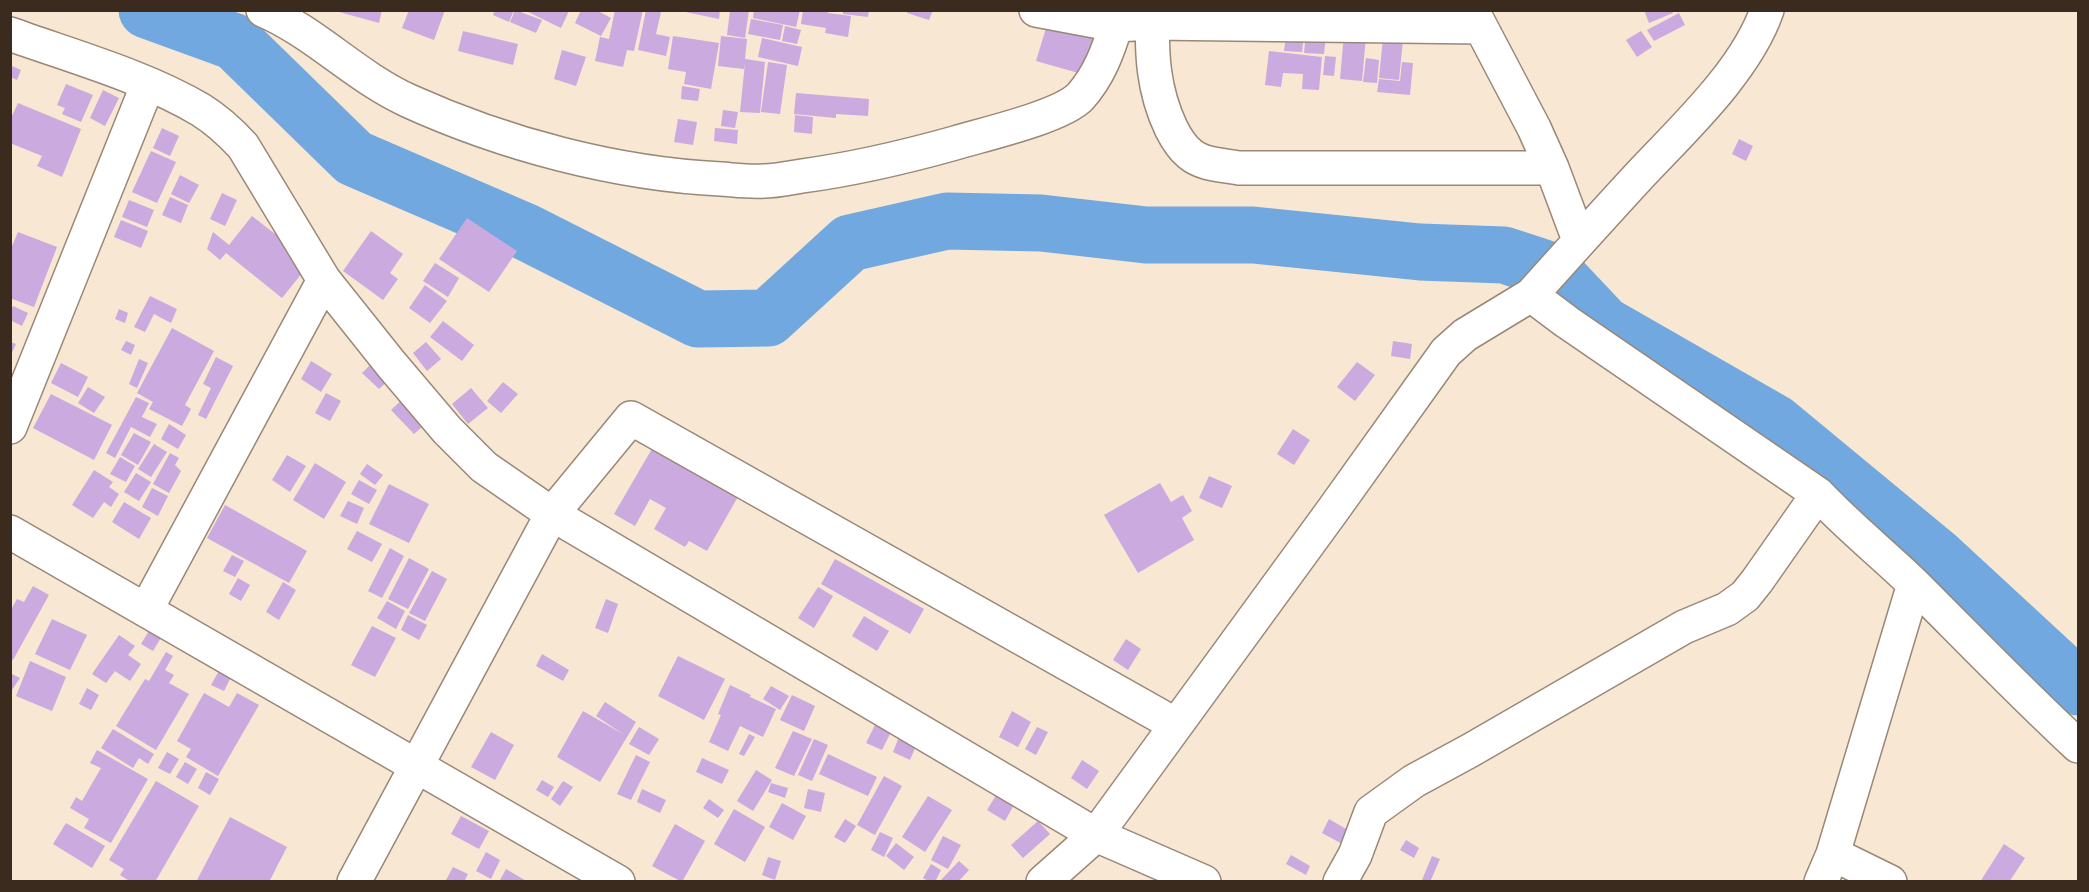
<!DOCTYPE html>
<style>
body{margin:0}
#map{position:relative;width:2089px;height:892px;overflow:hidden;background:#f7e7d3;font-family:Sriracha,sans-serif}
canvas{display:block}
.frame{position:absolute;inset:0;border:12px solid #3b2a1e;pointer-events:none}
</style>
<div id="map">
<canvas width="2089" height="892"></canvas>
<div class="frame"></div>
</div>
<script>
const context = document.querySelector('canvas').getContext('2d');
context.lineJoin = 'round';
function strokePath(path, color, width, dash) { context.strokeStyle = color; context.lineWidth = width; context.lineCap = dash ? 'butt' : 'round'; context.setLineDash(dash || []); context.stroke(path); }
function paint(path, color) { context.fillStyle = color; context.fill(path, 'evenodd'); }
const river = new Path2D(`
 M147 10 235 42 354 158 526 232 698 319 768 318 850 243 947 221 1041 223 1146 235H1253L1420 252 1504 255 1553 271 1604 325 1775 423 1937 557 2078 687`);
const building = new Path2D(`
 M332 10H382L379 23Z
 M409 10H445L434 40 402 28Z
 M495 10H514L509 22 493 15Z
 M515 10 542 20 536 33 510 22Z
 M524 10H568L569 11 561 28Z
 M581 10H596L611 18 601 36 575 23Z
 M615 10H643L634 51 627 50 623 67 595 61 600 37 609 39Z
 M646 10 661 12 656 34 670 37 666 56 638 50Z
 M676 10H720L719 19Z
 M730 10H749L745 38 727 35Z
 M754 10H800L796 27 753 18Z
 M803 10H828V13L851 16 848 37 825 33 826 28 801 24Z
 M843 10H869L868 17 843 14Z
 M908 10H933L929 20 907 13Z
 M1644 10H1672L1673 13 1649 23Z
 M1679 13 1685 25 1654 41 1647 30Z
 M751 19 783 25 780 40 748 34Z
 M1047 25 1099 39 1089 76 1036 61Z
 M785 26 801 30 797 44 782 41Z
 M463 31 518 44 513 65 458 51Z
 M1641 31 1652 47 1637 57 1626 40Z
 M1306 33 1326 35 1324 54 1304 53Z
 M1286 34 1304 35 1302 52 1284 51Z
 M1344 34 1366 36 1362 81 1340 79Z
 M673 36 719 43 711 89 684 84 686 72 668 69Z
 M721 36 747 39 745 59 765 62 760 113 740 112 745 63 744 69 718 66Z
 M762 38 802 47 798 66 758 57Z
 M1383 38 1403 40 1399 80 1379 78Z
 M562 50 586 57 576 86 554 79Z
 M1269 51 1322 57 1319 90 1302 89 1303 74 1283 73 1281 87 1265 85Z
 M1325 56 1336 57 1334 76 1323 75Z
 M1366 58 1379 60 1377 83 1363 82Z
 M768 62 787 65 780 114 761 112Z
 M1402 62 1413 63 1410 95 1377 92 1379 79 1400 81Z
 M12 66 21 70 17 80 10 77Z
 M66 84 93 95 81 122 62 114 65 108 57 105Z
 M682 86 700 89 698 101 681 99Z
 M103 90 119 98 105 126 90 118Z
 M796 93 869 99 868 116 836 114V118L794 114Z
 M18 103 81 129 62 177 37 166 42 156 10 143V120Z
 M723 110 738 112 735 128 721 126Z
 M795 115 813 117 812 134 794 132Z
 M678 119 697 122 693 145 674 142Z
 M162 128 179 136 170 156 153 148Z
 M715 128 738 130 737 144 714 141Z
 M1739 139 1753 146 1746 161 1732 154Z
 M151 151 176 162 157 203 132 192Z
 M180 175 199 185 189 203 171 194Z
 M222 193 237 200 225 226 210 219Z
 M170 197 188 205 181 223 162 215Z
 M129 200 154 210 147 227 122 217Z
 M252 216 311 262 282 298 226 253 220 260 207 249 213 232 229 245Z
 M467 218 517 251 489 292 439 259Z
 M121 220 148 231 141 248 114 237Z
 M371 231 403 254 390 273 398 279 383 300 343 271Z
 M18 232 57 247 34 307 10 298V251Z
 M435 263 459 278 448 297 423 281Z
 M425 285 447 301 430 323 409 308Z
 M150 296 177 309 171 323 154 314 145 332 134 327Z
 M13 306 28 313 22 326 12 321 10 325V313Z
 M119 309 128 313 125 323 115 319Z
 M443 321 474 345 462 361 430 337Z
 M172 328 214 351 185 405 191 409 182 426 149 409 153 402 137 393Z
 M126 341 135 345 131 355 121 350Z
 M1393 341 1412 344 1410 359 1391 356Z
 M10 342 16 344 10 357Z
 M426 342 441 359 427 371 413 353Z
 M216 357 233 366 206 419 198 415 211 388 203 384Z
 M377 358 394 375 379 389 362 373Z
 M139 359 148 363 137 388 129 384Z
 M311 361 332 374 321 392 301 379Z
 M1357 362 1375 375 1355 401 1337 387Z
 M61 363 88 377 78 397 51 383Z
 M503 382 518 394 501 413 487 401Z
 M88 387 105 397 94 413 78 403Z
 M471 388 488 408 468 424 452 404Z
 M326 393 341 401 330 421 315 413Z
 M409 393 432 418 414 434 391 410Z
 M51 394 112 425 94 460 33 428Z
 M136 397 149 403 142 417 157 424 150 437 131 427 115 458 106 453Z
 M169 424 186 435 178 449 161 439Z
 M1293 429 1310 440 1294 465 1277 454Z
 M134 433 151 442 138 465 121 455Z
 M154 444 167 452 151 477 138 469Z
 M653 447 739 495 707 551 689 541 685 547 654 529 666 508 650 499 635 526 614 514Z
 M170 453 179 458 175 465 181 471 169 493 153 484Z
 M287 455 306 466 290 492 272 480Z
 M120 457 135 466 126 482 110 474Z
 M315 463 346 482 324 519 293 500Z
 M367 464 383 475 375 485 360 474Z
 M94 470 113 482 109 487 119 494 111 507 104 502 93 518 72 505Z
 M136 473 151 482 139 501 124 492Z
 M1209 476 1232 486 1222 508 1199 498Z
 M359 480 377 490 369 504 351 494Z
 M1160 483 1171 502 1183 495 1192 511 1182 518 1194 540 1138 573 1104 515Z
 M389 484 429 504 409 543 369 524Z
 M152 488 168 496 158 516 142 507Z
 M348 501 364 508 357 524 340 516Z
 M124 502 151 518 139 539 112 522Z
 M225 505 307 551 289 583 207 538Z
 M357 531 382 544 372 562 347 549Z
 M390 548 404 556 382 598 368 591Z
 M232 555 244 561 235 577 223 571Z
 M409 558 429 569 408 609 388 599Z
 M835 559 924 609 910 634 821 584Z
 M432 571 447 579 425 621 409 613Z
 M238 578 250 585 241 601 229 594Z
 M283 582 296 590 279 620 266 612Z
 M33 586 49 595 13 660 10 658V607L12 608 17 599 24 602Z
 M818 587 833 596 814 628 798 618Z
 M606 599 618 604 608 633 595 628Z
 M387 601 405 611 396 629 377 618Z
 M408 615 427 625 419 640 401 630Z
 M864 616 889 631 877 651 852 636Z
 M52 619 87 635 70 670 35 654Z
 M372 626 396 638 375 677 351 665Z
 M150 629 162 636 153 651 141 644Z
 M119 635 135 646 128 655 141 664 130 681 115 671 106 683 92 674Z
 M1126 639 1141 649 1128 670 1113 660Z
 M166 652 173 656 165 670 174 675 169 683 189 694 156 750 116 726 145 679 149 681Z
 M542 654 569 670 563 681 536 666Z
 M678 656 725 679 704 720 658 696Z
 M30 661 66 677 52 711 16 696Z
 M220 669 232 675 224 691 211 685Z
 M10 673 20 678 10 693Z
 M730 685 751 695 750 697 776 709 763 737 740 726 728 751 709 742 721 715 718 714Z
 M771 686 789 696 780 710 763 699Z
 M87 688 99 695 91 710 79 704Z
 M204 693 229 707 237 693 259 705 218 776 186 757 191 749 177 741Z
 M792 695 815 706 804 731 780 720Z
 M605 702 636 722 600 782 557 757 583 711 623 734 596 716Z
 M1012 711 1031 722 1018 747 999 737Z
 M879 717 895 724 882 750 866 743Z
 M639 727 659 739 649 755 629 744Z
 M1037 727 1048 732 1036 755 1025 749Z
 M113 729 154 754 148 764 139 758 133 768 101 748Z
 M793 731 812 739 794 776 775 768Z
 M491 732 514 745 495 780 471 767Z
 M901 732 919 739 910 760 893 752Z
 M749 734 755 737 744 756 739 754Z
 M814 739 828 745 812 781 798 775Z
 M97 750 148 779 111 843 84 828 89 819 70 808 76 797 82 801 101 768 90 763Z
 M167 752 179 759 170 774 158 768Z
 M828 754 877 777 868 796 819 774Z
 M636 755 650 762 631 800 617 794Z
 M702 758 729 770 722 784 696 772Z
 M1082 760 1099 771 1087 789 1071 778Z
 M185 762 197 769 188 784 176 777Z
 M756 770 772 780 753 811 737 801Z
 M206 772 219 779 210 795 198 788Z
 M884 776 902 786 875 835 857 825Z
 M542 780 554 787 548 797 536 790Z
 M156 781 199 806 155 882H131L120 875 124 869 109 860Z
 M563 781 573 787 560 806 551 799Z
 M771 783 788 788 785 798 768 792Z
 M642 789 666 800 660 813 637 802Z
 M808 789 825 793 821 812 804 808Z
 M998 792 1015 803 1005 821 987 810Z
 M928 796 952 810 925 852 902 837Z
 M709 799 724 810 718 818 703 808Z
 M782 803 806 816 793 840 769 827Z
 M734 809 765 827 745 862 714 844Z
 M461 816 489 831 479 849 451 834Z
 M230 817 287 847 269 882H196Z
 M845 819 856 826 845 843 834 837Z
 M1329 819 1353 833 1346 846 1322 833Z
 M1038 821 1050 834 1023 858 1011 845Z
 M66 823 105 846 92 868 53 844Z
 M675 824 705 841 682 882 652 866Z
 M880 832 893 838 884 857 871 850Z
 M943 836 961 845 948 869 931 860Z
 M1406 840 1419 848 1414 858 1400 850Z
 M896 843 914 857 904 870 886 856Z
 M2004 844 2025 858 2009 882H1980Z
 M486 852 500 860 491 879 476 871Z
 M1291 855 1310 866 1306 875 1286 864Z
 M1432 856 1440 859 1430 882H1426L1422 880Z
 M768 857 781 861 775 880 762 875Z
 M959 861 969 870 958 882H939Z
 M931 864 941 870 935 882H930L923 878Z
 M453 867 468 874 464 882H445Z
 M506 869 528 882H499Z`);
const minor = new Path2D(`
 M263 10C316 33 356 77 409 101 504 144 616 174 721 179 735 180 750 182 764 181 777 181 789 178 802 176 854 169 905 157 955 143 985 134 1060 117 1080 97 1099 76 1108 51 1116 25
 M1036 10 1116 25 1152 23 1481 27
 M1153 10C1151 53 1153 90 1171 128 1176 138 1181 147 1190 154 1203 165 1223 165 1239 168H1552
 M1472 10 1534 128 1552 168 1579 240
 M10 34C71 56 146 77 201 110 217 120 230 132 243 146L324 280 391 364 447 430 484 467 552 514 1096 835 1204 882
 M1531 295C1567 255 1603 215 1639 176 1683 129 1746 71 1767 10
 M10 427 148 84
 M10 532 618 882
 M146 610 324 280
 M1833 854 1890 882
 M354 882 552 514 631 418 1176 725
 M1043 882 1096 835 1333 510 1446 352 1465 335 1531 295 1567 322 1818 494C1848 526 1883 554 1915 585 1969 639 2022 694 2078 746
 M1340 882 1355 855 1371 812 1414 781 1471 750 1684 627 1727 609 1745 596 1757 581 1818 494
 M1821 882 1833 854 1914 584`);
strokePath(river, '#70a8df', 57);
paint(building, '#cbaadf');
strokePath(minor, '#998878', 36);
strokePath(minor, '#fff', 33);
</script>
